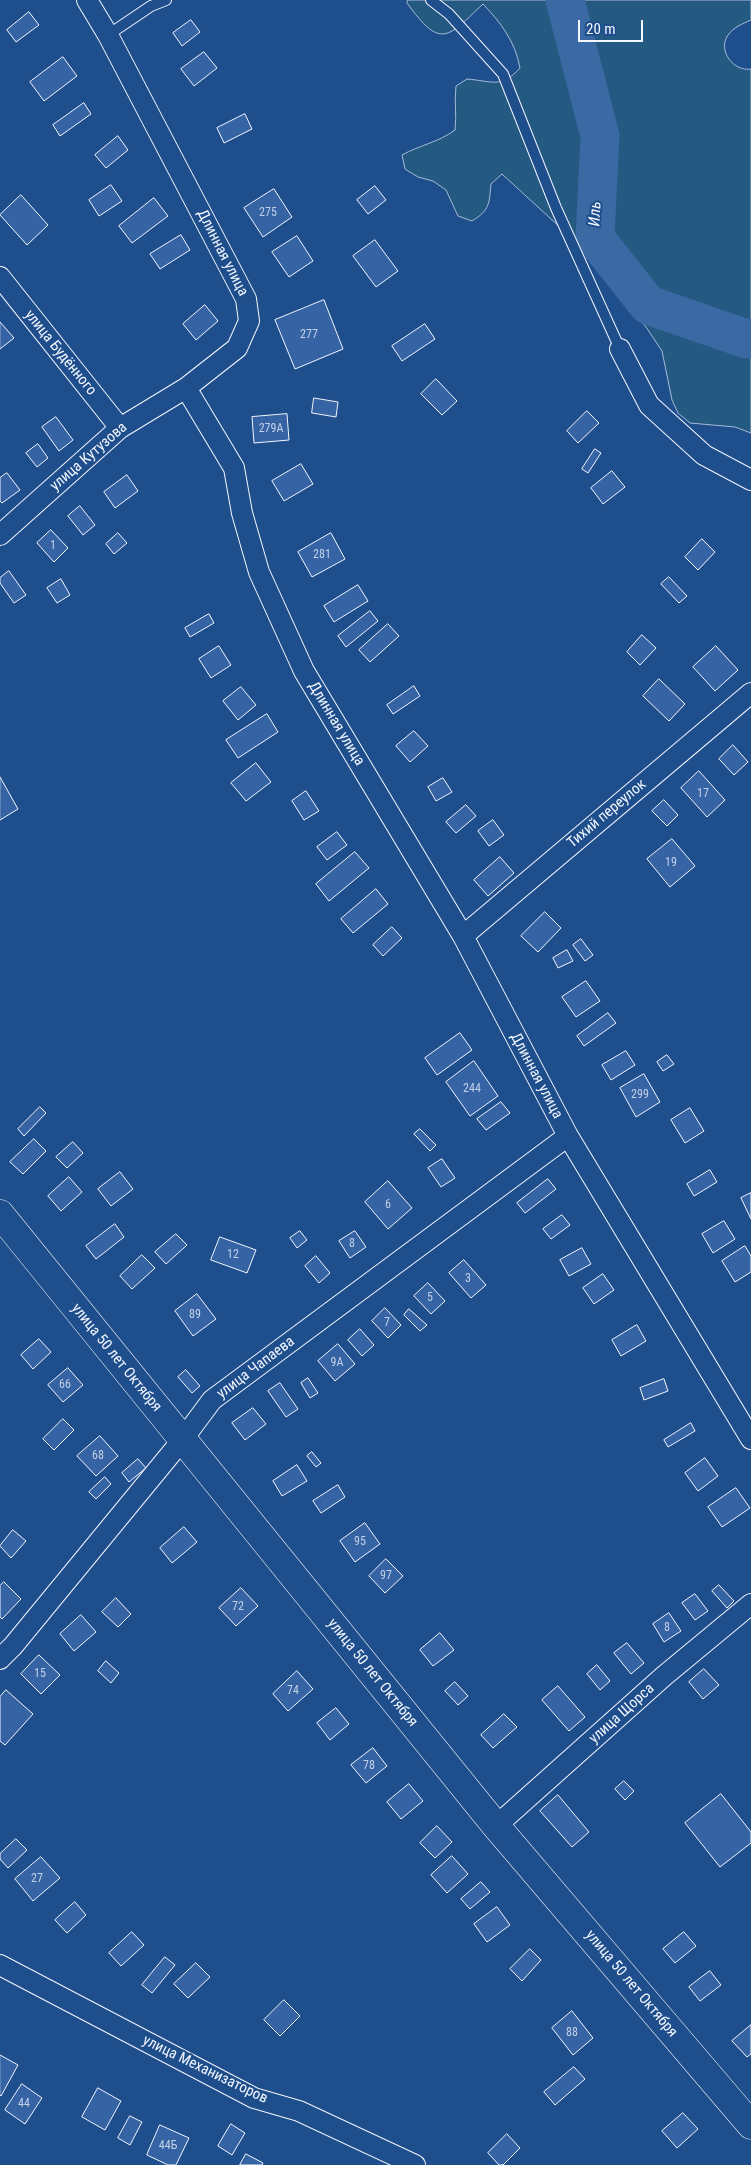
<!DOCTYPE html>
<meta charset="utf-8">
<style>
body{margin:0}
#map{position:relative;width:751px;height:2165px;overflow:hidden;background:#1f4e8c;font-family:"Roboto Condensed",sans-serif}
canvas{display:block}
.scale{position:absolute;left:578px;top:20px;width:65px;height:22px;box-sizing:border-box;border:2px solid #f2f6ff;border-top:0;padding-left:6px;font-size:15px;line-height:18px;white-space:nowrap;color:#f2f6ff;-webkit-text-stroke:4px #1f4e8c;paint-order:stroke}
</style>
<div id="map">
<canvas width="751" height="2165"></canvas>
<div class="scale">20 m</div>
</div>
<script>
const context = document.querySelector('canvas').getContext('2d');
context.lineJoin = 'round';
function paint(path, color) { context.fillStyle = color; context.fill(path, 'evenodd'); }
function strokePath(path, color, width, dash) { context.strokeStyle = color; context.lineWidth = width; context.lineCap = dash ? 'butt' : 'round'; context.setLineDash(dash || []); context.stroke(path); }
function label(font, color, halo, rows, align = 'center') {
  context.font = font + ' "Roboto Condensed",sans-serif'; context.lineWidth = 4; context.setLineDash([]); context.textBaseline = 'middle'; context.strokeStyle = halo; context.fillStyle = color; for (const [text, x, y, turn = 0] of rows) {
    context.save(); context.translate(x, y); context.rotate((+turn || 0) * Math.PI / 180); context.textAlign = isNaN(turn) ? turn : align; if (halo) context.strokeText(text, 0, 0); context.fillText(text, 0, 0); context.restore();
  }
}
const green = new Path2D(`
 M408 0H751V20C742 24 734 27 728 35 717 51 734 72 751 69V433L735 427 690 423 678 413 672 400 662 351 646 327 587 252 502 174 491 184C489 204 490 210 472 221L458 216 446 190 433 181 418 177 405 169 402 155C420 145 439 142 455 130 457 114 454 101 456 86L467 79C492 81 501 89 520 68 515 41 501 23 483 4 447 38 441 50 407 3Z`);
const river = new Path2D(`
 M565 0 600 136 595 238 648 305 747 339 751 338`);
const building = new Path2D(`
 M29 12 39 25 16 42 7 30Z
 M191 20 200 32 182 46 173 33Z
 M204 52 217 68 194 86 181 69Z
 M63 57 77 76 44 101 30 82Z
 M84 103 91 114 60 136 53 125Z
 M245 114 252 129 224 143 217 128Z
 M118 136 128 150 106 168 95 155Z
 M111 185 122 201 99 216 89 200Z
 M375 186 386 200 368 214 357 200Z
 M274 189 292 217 263 237 244 208Z
 M21 195 48 225 27 245 0 215Z
 M154 198 168 216 132 243 119 226Z
 M181 235 190 250 160 269 150 254Z
 M297 236 313 261 289 277 272 252Z
 M375 240 398 271 376 287 353 256Z
 M324 300 343 349 295 369 275 320Z
 M205 305 218 321 196 340 183 324Z
 M0 322 14 338 0 349Z
 M425 324 435 339 402 361 392 346Z
 M436 379 457 401 442 415 421 394Z
 M314 398 338 402 336 417 312 413Z
 M587 411 599 423 578 443 567 431Z
 M287 414 289 440 254 443 252 417Z
 M56 417 73 440 59 451 42 427Z
 M38 444 48 458 37 467 26 453Z
 M595 449 601 453 588 473 582 469Z
 M301 464 313 484 284 501 272 481Z
 M612 471 625 487 603 504 591 488Z
 M7 473 20 490 2 503 0 501V478Z
 M127 475 138 491 115 508 104 492Z
 M80 506 95 525 83 535 68 516Z
 M51 530 68 548 54 562 37 543Z
 M118 533 127 543 114 554 106 544Z
 M331 533 345 559 312 577 298 552Z
 M702 539 715 552 698 570 685 557Z
 M9 571 26 595 14 603 0 583V578Z
 M669 577 687 596 679 603 661 584Z
 M61 579 70 595 57 603 47 588Z
 M358 585 368 601 334 622 324 606Z
 M370 611 378 621 346 647 338 636Z
 M209 614 214 623 190 637 185 628Z
 M388 624 399 636 370 662 359 650Z
 M642 635 656 648 640 665 627 652Z
 M219 646 231 665 211 678 199 659Z
 M716 646 738 670 715 691 693 667Z
 M659 679 685 704 669 721 643 696Z
 M414 686 420 696 393 714 387 705Z
 M241 687 256 705 238 720 223 701Z
 M267 714 278 732 238 758 226 740Z
 M414 731 428 746 410 762 396 746Z
 M733 745 748 762 734 775 719 759Z
 M256 763 271 782 246 801 231 783Z
 M699 771 725 800 707 817 681 788Z
 M0 777 18 809 0 820Z
 M443 778 452 792 436 801 428 787Z
 M306 791 319 811 304 820 292 801Z
 M664 800 678 815 667 826 652 811Z
 M466 805 476 816 456 833 446 822Z
 M493 820 504 835 489 846 478 831Z
 M337 832 347 845 327 860 317 847Z
 M672 839 695 866 670 887 647 859Z
 M355 852 369 868 329 901 316 884Z
 M500 857 514 873 488 896 474 880Z
 M376 889 388 904 353 933 341 919Z
 M545 912 561 928 538 952 521 936Z
 M392 927 402 938 383 956 373 945Z
 M581 939 593 955 585 961 573 945Z
 M567 950 573 961 558 968 553 958Z
 M586 981 600 1001 576 1017 562 997Z
 M608 1013 616 1023 584 1046 577 1036Z
 M460 1033 472 1050 437 1075 425 1058Z
 M626 1051 635 1065 611 1080 602 1065Z
 M667 1055 674 1064 663 1071 657 1062Z
 M474 1061 498 1096 470 1116 446 1082Z
 M644 1074 660 1102 636 1117 620 1088Z
 M501 1102 510 1113 486 1130 477 1119Z
 M40 1107 46 1113 24 1136 18 1129Z
 M690 1108 704 1131 685 1143 671 1120Z
 M420 1129 436 1145 430 1151 414 1134Z
 M34 1139 46 1151 23 1174 10 1162Z
 M73 1142 83 1153 67 1168 56 1157Z
 M442 1159 455 1178 441 1187 428 1168Z
 M710 1170 717 1182 694 1196 687 1184Z
 M120 1172 133 1189 111 1206 98 1189Z
 M69 1177 82 1192 61 1211 48 1196Z
 M548 1179 556 1189 525 1213 517 1203Z
 M388 1181 412 1208 388 1229 365 1202Z
 M751 1193V1219L741 1198Z
 M562 1215 570 1225 551 1239 543 1229Z
 M724 1221 735 1239 713 1253 702 1234Z
 M115 1224 124 1237 96 1259 86 1246Z
 M300 1231 307 1240 297 1248 290 1238Z
 M355 1231 366 1247 350 1258 339 1241Z
 M176 1234 187 1245 166 1264 155 1252Z
 M220 1237 256 1250 247 1273 211 1260Z
 M745 1246 751 1256V1272L735 1282 722 1261Z
 M582 1248 591 1264 569 1276 560 1260Z
 M142 1255 155 1268 132 1289 120 1276Z
 M316 1256 330 1273 319 1283 305 1266Z
 M464 1260 486 1285 471 1298 449 1273Z
 M603 1274 614 1290 594 1304 583 1288Z
 M428 1283 445 1301 431 1314 414 1296Z
 M197 1294 216 1319 193 1336 175 1311Z
 M385 1308 401 1325 388 1338 372 1321Z
 M409 1309 427 1325 420 1331 404 1315Z
 M637 1325 646 1341 621 1356 612 1340Z
 M360 1329 374 1345 362 1356 348 1340Z
 M39 1339 51 1352 33 1369 21 1355Z
 M338 1344 355 1364 335 1381 318 1361Z
 M68 1368 83 1385 63 1402 48 1385Z
 M186 1370 200 1386 192 1393 178 1377Z
 M308 1378 318 1393 310 1398 301 1383Z
 M664 1379 668 1391 644 1400 640 1388Z
 M280 1383 298 1409 286 1417 268 1391Z
 M253 1408 266 1424 245 1440 232 1423Z
 M63 1419 74 1430 54 1450 43 1439Z
 M691 1423 695 1431 668 1447 664 1440Z
 M100 1436 118 1456 96 1476 77 1456Z
 M312 1452 321 1463 316 1467 307 1456Z
 M705 1458 718 1476 698 1491 685 1473Z
 M138 1459 146 1468 129 1482 122 1473Z
 M297 1465 307 1481 282 1496 273 1481Z
 M105 1477 111 1484 96 1499 89 1492Z
 M338 1485 345 1497 321 1513 313 1501Z
 M736 1488 750 1508 722 1527 708 1507Z
 M365 1523 380 1544 355 1562 340 1541Z
 M184 1527 197 1542 172 1563 160 1548Z
 M13 1530 26 1541 11 1558 0 1546Z
 M386 1559 403 1576 385 1593 369 1576Z
 M4 1582 21 1599 2 1619 0 1617V1586Z
 M719 1585 734 1601 727 1608 712 1591Z
 M241 1588 258 1606 236 1626 219 1608Z
 M695 1594 708 1611 695 1620 682 1603Z
 M116 1598 131 1614 118 1627 102 1612Z
 M669 1613 681 1631 664 1642 653 1624Z
 M81 1615 96 1632 74 1651 60 1634Z
 M440 1633 454 1650 433 1666 420 1650Z
 M627 1643 644 1663 631 1674 614 1653Z
 M39 1655 60 1675 41 1694 21 1674Z
 M106 1661 119 1673 111 1683 98 1671Z
 M597 1665 610 1681 600 1690 587 1674Z
 M704 1669 719 1685 703 1699 689 1682Z
 M297 1671 313 1689 288 1711 273 1694Z
 M455 1682 468 1696 458 1705 445 1691Z
 M558 1686 585 1717 569 1731 542 1700Z
 M6 1690 33 1714 5 1745 0 1741V1697Z
 M336 1708 349 1724 330 1740 317 1723Z
 M504 1714 517 1727 493 1748 481 1735Z
 M373 1748 387 1766 366 1783 351 1765Z
 M624 1781 634 1791 625 1800 615 1789Z
 M409 1784 423 1801 401 1819 387 1802Z
 M721 1794 751 1832V1843L720 1867 685 1823Z
 M558 1795 589 1832 572 1847 540 1811Z
 M437 1826 452 1842 435 1858 420 1843Z
 M16 1839 27 1850 8 1868 0 1859V1854Z
 M452 1856 468 1874 447 1893 431 1875Z
 M41 1857 60 1878 33 1901 15 1879Z
 M481 1882 490 1892 470 1909 461 1899Z
 M75 1902 86 1915 67 1933 55 1920Z
 M497 1907 510 1925 487 1942 474 1924Z
 M132 1932 144 1945 121 1966 109 1953Z
 M684 1932 696 1946 675 1963 663 1949Z
 M530 1949 541 1960 522 1981 510 1969Z
 M165 1957 175 1965 152 1993 142 1985Z
 M196 1963 210 1977 188 1998 174 1984Z
 M710 1971 721 1985 700 2001 689 1987Z
 M284 2000 300 2016 280 2036 264 2020Z
 M572 2011 593 2038 573 2055 552 2028Z
 M751 2025V2054L747 2057 732 2041Z
 M0 2055 18 2065 1 2096 0 2095Z
 M574 2067 585 2079 555 2105 544 2092Z
 M22 2084 42 2098 25 2124 5 2110Z
 M98 2088 121 2101 105 2130 82 2117Z
 M683 2113 698 2129 677 2148 662 2131Z
 M130 2116 142 2122 130 2145 118 2138Z
 M231 2124 245 2133 232 2155 218 2146Z
 M160 2125 189 2138 176 2165H168L147 2155Z
 M507 2134 520 2148 503 2165H499L488 2153Z
 M246 2154 263 2163 262 2165H240Z`);
const lane = new Path2D(`
 M431 0 449 14 503 74 556 208 620 349
 M108 35 151 6 166 0`);
const street = new Path2D(`
 M0 277 120 428
 M620 349 649 405 704 455 751 480
 M186 388 234 468 242 513 259 572 304 671 463 936 568 1136 751 1439
 M0 535 120 428 186 388 237 348 249 321 246 299 108 35 87 0
 M463 936 751 693
 M0 1659 13 1646 183 1439 212 1400 568 1136
 M496 1826 664 1676 751 1604
 M0 1965 254 2098 299 2111 415 2165`);
const secondary = new Path2D(`
 M0 1214 496 1826 751 2125`);
const numberNames = [
 ["275",268,213],
 ["277",309,335],
 ["279А",271,429],
 ["1",53,546],
 ["281",322,555],
 ["17",703,794],
 ["19",671,863],
 ["244",472,1089],
 ["299",640,1095],
 ["6",388,1205],
 ["8",352,1244],
 ["12",233,1255],
 ["3",468,1279],
 ["5",430,1298],
 ["89",195,1315],
 ["7",387,1323],
 ["9А",337,1363],
 ["66",65,1385],
 ["68",98,1456],
 ["95",360,1542],
 ["97",386,1576],
 ["72",238,1607],
 ["8",667,1628],
 ["15",40,1674],
 ["74",293,1691],
 ["78",369,1766],
 ["27",37,1879],
 ["88",572,2033],
 ["44",24,2104],
 ["44Б",168,2146]
];
const streetNames = [
 ["Длинная улица",222,253,63],
 ["улица Будённого",60,353,51],
 ["улица Кутузова",89,457,-41],
 ["Длинная улица",336,724,59],
 ["Тихий переулок",607,814,-40],
 ["Длинная улица",536,1076,62],
 ["улица 50 лет Октября",116,1358,51],
 ["улица Чапаева",256,1368,-37],
 ["улица 50 лет Октября",372,1673,51],
 ["улица Щорса",622,1714,-42],
 ["улица 50 лет Октября",631,1984,50],
 ["улица Механизаторов",205,2070,26]
];
const waterNames = [
 ["Иль",596,214,-87]
];
paint(green, '#245a82');
strokePath(green, '#a8bbd7', 1);
strokePath(river, '#3b69a3', 39);
paint(building, '#3563a3');
strokePath(building, '#f2f6ff', 1);
strokePath(lane, '#f2f6ff', 12);
strokePath(street, '#f2f6ff', 22);
strokePath(secondary, '#f2f6ff', 29);
strokePath(lane, '#1f4e8c', 10);
strokePath(street, '#1f4e8c', 20);
strokePath(secondary, '#1f4e8c', 28);
label('12px', '#c3d1e8', null, numberNames);
label('15px', '#f2f6ff', '#1f4e8c', streetNames);
label('italic 16px', '#f2f6ff', '#1f4e8c', waterNames);
</script>
